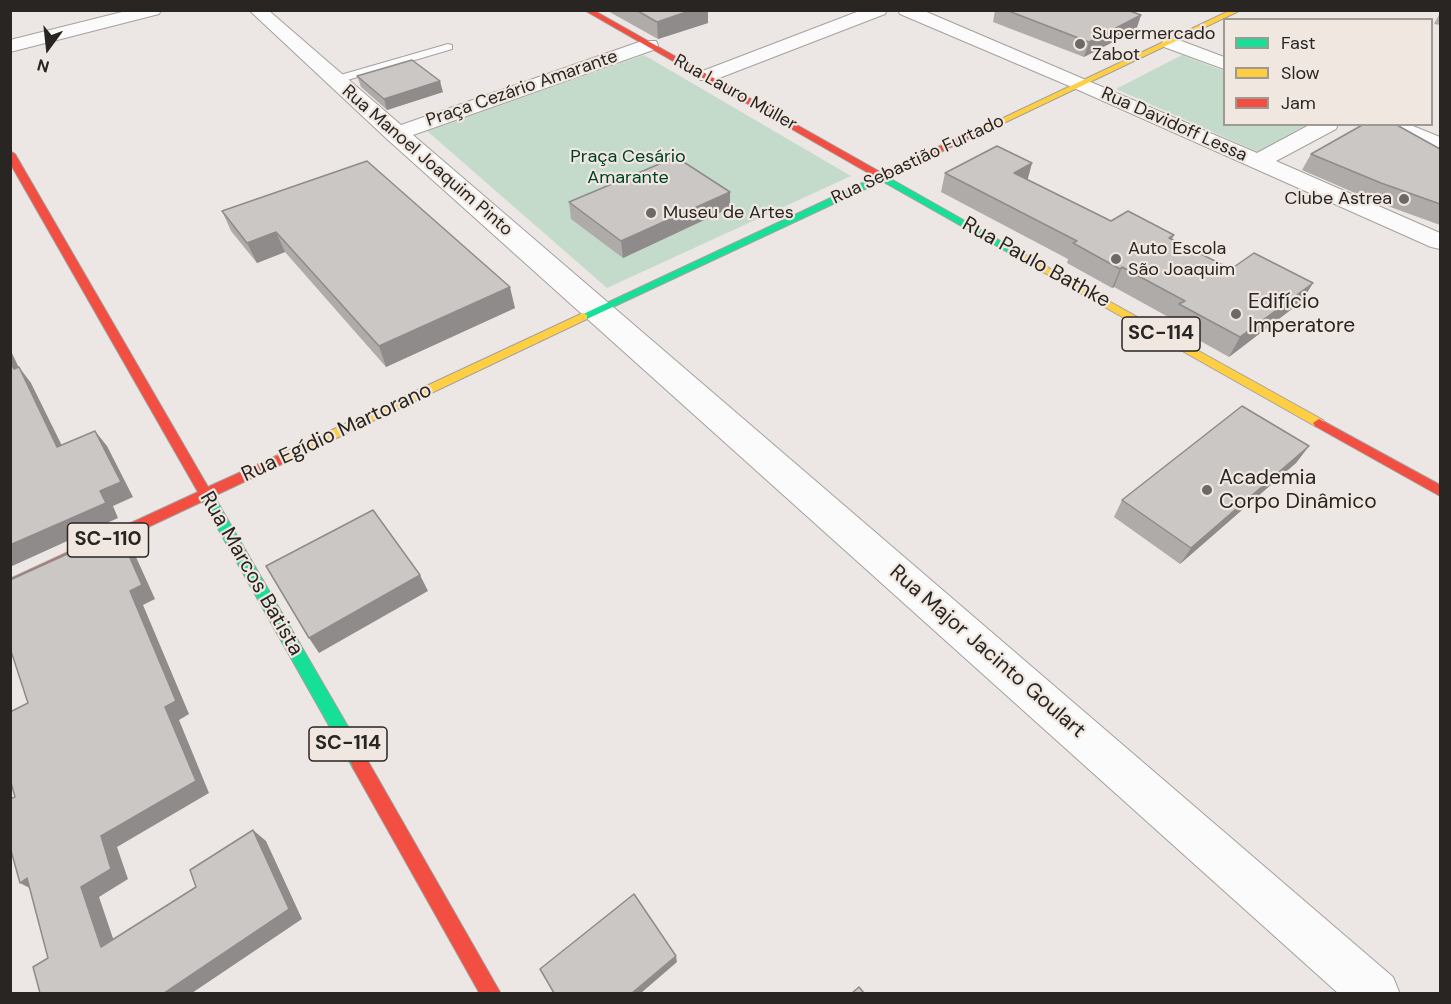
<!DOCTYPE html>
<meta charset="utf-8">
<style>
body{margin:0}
#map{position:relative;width:1451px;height:1004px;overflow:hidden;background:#ece7e4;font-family:"DM Sans",sans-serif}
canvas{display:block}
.frame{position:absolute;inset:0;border:12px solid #282523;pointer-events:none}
.legend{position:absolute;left:1223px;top:18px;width:210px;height:108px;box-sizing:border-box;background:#efe7e0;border:2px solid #9f9994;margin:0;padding:8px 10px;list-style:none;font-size:18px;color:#282523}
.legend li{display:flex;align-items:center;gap:12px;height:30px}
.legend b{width:30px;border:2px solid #9f9994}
.north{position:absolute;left:18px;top:18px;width:60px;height:60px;-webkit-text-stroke:4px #efe7e0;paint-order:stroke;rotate:195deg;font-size:16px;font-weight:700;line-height:24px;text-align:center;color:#282523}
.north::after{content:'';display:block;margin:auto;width:21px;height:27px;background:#282523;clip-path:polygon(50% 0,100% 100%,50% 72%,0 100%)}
</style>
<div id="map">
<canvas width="1451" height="1004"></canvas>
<div class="frame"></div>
<ul class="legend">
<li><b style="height:8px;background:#16e098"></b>Fast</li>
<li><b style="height:8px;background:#ffcf43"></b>Slow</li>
<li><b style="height:8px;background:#f24e42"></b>Jam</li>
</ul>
<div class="north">N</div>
</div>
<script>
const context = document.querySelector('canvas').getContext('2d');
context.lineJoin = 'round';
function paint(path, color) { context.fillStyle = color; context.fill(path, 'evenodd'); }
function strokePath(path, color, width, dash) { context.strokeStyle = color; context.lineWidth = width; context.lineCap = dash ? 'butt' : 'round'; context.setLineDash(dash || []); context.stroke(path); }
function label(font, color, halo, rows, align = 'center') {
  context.font = font + ' "DM Sans",sans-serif'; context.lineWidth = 4.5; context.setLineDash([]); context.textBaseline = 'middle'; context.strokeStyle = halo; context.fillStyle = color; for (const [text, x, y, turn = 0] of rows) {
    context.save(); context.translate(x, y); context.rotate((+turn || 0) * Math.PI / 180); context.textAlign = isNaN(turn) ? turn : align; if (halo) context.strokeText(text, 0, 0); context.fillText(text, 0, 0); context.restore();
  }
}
const green = new Path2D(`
 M644 55 851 176 607 288 427 131Z
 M1182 55 1224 71V124L1306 125 1258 152 1116 89Z`);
const lane = new Path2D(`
 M448 44 452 45V49L334 84 328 80 330 78Z`);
const street = new Path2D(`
 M130 10H161L159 14 10 52V40Z
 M249 10H268L401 125 642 41H656L658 45 656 49 413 135 1393 977 1400 994H1339L387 139Z
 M862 10H887L885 14 714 80H700L697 76 700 72Z
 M898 10H922L1257 153 1311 124H1338L1336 129 1276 161 1440 233V249L1431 247 1074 88 900 14Z
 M1171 37 1224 57V69L1164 47 1162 43 1164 39Z
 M1378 124H1408L1440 137V151L1380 129Z`);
const fast = new Path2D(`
 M882 174 1027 256 1026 258H1018L882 181 587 319H579L577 317Z
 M206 490 211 491 365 756 367 762 365 768 359 770 353 768 199 495Z`);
const slow = new Path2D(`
 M1231 10H1241L987 131 980 129Z
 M1022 253 1323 420 1325 423 1319 427 1315 426 1018 258 1017 256Z
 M583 313 587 315V319L284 463 279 465 273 460 274 457Z`);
const jam = new Path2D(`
 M584 10H593L882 173 981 127 988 129 885 179H879Z
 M10 151 15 154 208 487 274 457 279 455 285 460 284 463 10 592V579L198 492 10 163Z
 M1319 419 1440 485V496L1315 426 1313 423Z
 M359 754 365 756 501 994H480L353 768 351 762 353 756Z`);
const wall = new Path2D(`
 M606 10H708V23L658 39Z
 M995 10H1127L1141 15 1136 30 1084 57 993 22Z
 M1440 13V25L1434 24Z
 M357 76 443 92 387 110 361 87Z
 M1440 149V225L1371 200 1302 170 1311 154Z
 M1032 163 1027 180 1111 221 1174 235 1172 240 1231 269 1313 283 1301 302 1229 357 1170 324 1172 319 1114 287 1112 288 1067 263 1068 259 941 192 945 173Z
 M730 192V208L623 258 571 219 569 202Z
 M222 211 515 308 386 367 285 252 257 263 231 231Z
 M1309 446 1296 463 1180 564 1114 517 1122 500Z`);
const shadedWall = new Path2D(`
 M692 10H708V23L658 39 657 22Z
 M1141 15 1136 30 1084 57 1089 42Z
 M440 81 443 92 387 110 384 99Z
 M1032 163 1027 182 1014 173Z
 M730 192V208L623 258 621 241Z
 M276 232 285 252 257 263 247 243Z
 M1122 267 1114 287 1112 288 1120 269Z
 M1313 283 1301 302 1229 357 1240 337Z
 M510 287 515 308 386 367 379 346Z
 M10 350 11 351 27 385 14 369 10 361Z
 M19 367 31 383 70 462 57 447Z
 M95 431 107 446 133 497 113 506 118 518 10 567V545Z
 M1309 446 1296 463 1180 564 1191 548Z
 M118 531 131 546 155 599 143 605 189 714 179 720 209 793 117 847 128 879 99 897 119 956 101 947 81 887 101 836 165 707 130 591Z
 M420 575 428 591 319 653 309 638Z
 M253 830 266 841 302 919 192 993H164Z
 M27 878 39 893 20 883Z
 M676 956 677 962 641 993H632Z`);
const building = new Path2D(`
 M636 10H692L657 22Z
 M1006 10H1127L1141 15 1089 42Z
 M412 60 440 81 384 99 357 76Z
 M1364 124H1395L1440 149V204L1381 183 1311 154Z
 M997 146 1032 163 1014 173 1111 221 1128 211 1174 235 1169 238 1231 269 1254 253 1313 283 1240 337 1179 304 1185 301 1122 267 1120 269 1073 243 1077 241 945 173Z
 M676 157 730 192 621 241 569 202Z
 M367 161 510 287 379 346 276 232 247 243 222 211Z
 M10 361 14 369 19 367 57 447 95 431 121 482 100 491 106 503 10 545Z
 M1242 406 1309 446 1191 548 1122 500Z
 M373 510 420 575 309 638 266 566Z
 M118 531 142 585 130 591 176 701 165 707 196 781 101 836 111 869 81 887 101 947 196 887 190 870 253 830 289 909 164 993H40L33 967 48 958 27 878 20 883 10 847V799L15 797 10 779V712L28 703 10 648V580Z
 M634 894 676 956 632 993H554L540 969Z
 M859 987 864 993H852Z`);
const markers = [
 [1080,44,6,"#6d6967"],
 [1404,199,6,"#6d6967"],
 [651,213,6,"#6d6967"],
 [1116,259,6,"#6d6967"],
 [1236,314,6,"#6d6967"],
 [1207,490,6,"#6d6967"]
];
const farPoinames = [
 ["Supermercado",1092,34],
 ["Zabot",1092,55],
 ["Clube Astrea",1392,199,"right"],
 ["Museu de Artes",663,213],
 ["Auto Escola",1128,249],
 ["São Joaquim",1128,270]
];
const farStreetnames = [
 ["Praça Cezário Amarante",522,89,-19],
 ["Rua Lauro Müller",735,93,29],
 ["Rua Davidoff Lessa",1174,125,24],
 ["Rua Sebastião Furtado",918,160,-25],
 ["Rua Manoel Joaquim Pinto",427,161,41]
];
const farParknames = [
 ["Praça Cesário",628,157],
 ["Amarante",628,178]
];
const shields = [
 [1161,334,78],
 [108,540,81],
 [348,744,78]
];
const shieldNames = [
 ["SC-114",1161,334],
 ["SC-110",108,540],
 ["SC-114",348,744]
];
const streetNames = [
 ["Rua Paulo Bathke",1036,263,29],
 ["Rua Egídio Martorano",337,433,-25],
 ["Rua Marcos Batista",251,574,60],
 ["Rua Major Jacinto Goulart",987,652,41]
];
const poiNames = [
 ["Edifício",1248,302],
 ["Imperatore",1248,326],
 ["Academia",1219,478],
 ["Corpo Dinâmico",1219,502]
];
paint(green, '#c4dbcc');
strokePath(lane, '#a4a19e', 2);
strokePath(street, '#a4a19e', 2);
strokePath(fast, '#a4a19e', 2);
strokePath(slow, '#a4a19e', 2);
strokePath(jam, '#a4a19e', 2);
paint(lane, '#fcfbfb');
paint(street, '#fcfbfb');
paint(fast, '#16e098');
paint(slow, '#ffcf43');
paint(jam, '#f24e42');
paint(wall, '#afaba9');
paint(shadedWall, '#8e8b8a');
paint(building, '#cbc7c5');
strokePath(building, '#8e8b8a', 1.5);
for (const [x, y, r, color] of markers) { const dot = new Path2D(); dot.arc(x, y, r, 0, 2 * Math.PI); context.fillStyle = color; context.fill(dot); strokePath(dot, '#efe7e0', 2); }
label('18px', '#282523', '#efe7e0', farPoinames, 'left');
label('18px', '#282523', '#efe7e0', farStreetnames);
label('18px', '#004028', '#efe7e0', farParknames);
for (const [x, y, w] of shields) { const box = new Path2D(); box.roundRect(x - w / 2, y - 17, w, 34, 4.5); context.fillStyle = '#efe7e0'; context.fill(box); strokePath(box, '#282523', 1.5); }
label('bold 20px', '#282523', null, shieldNames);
label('21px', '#282523', '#efe7e0', streetNames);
label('21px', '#282523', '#efe7e0', poiNames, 'left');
</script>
